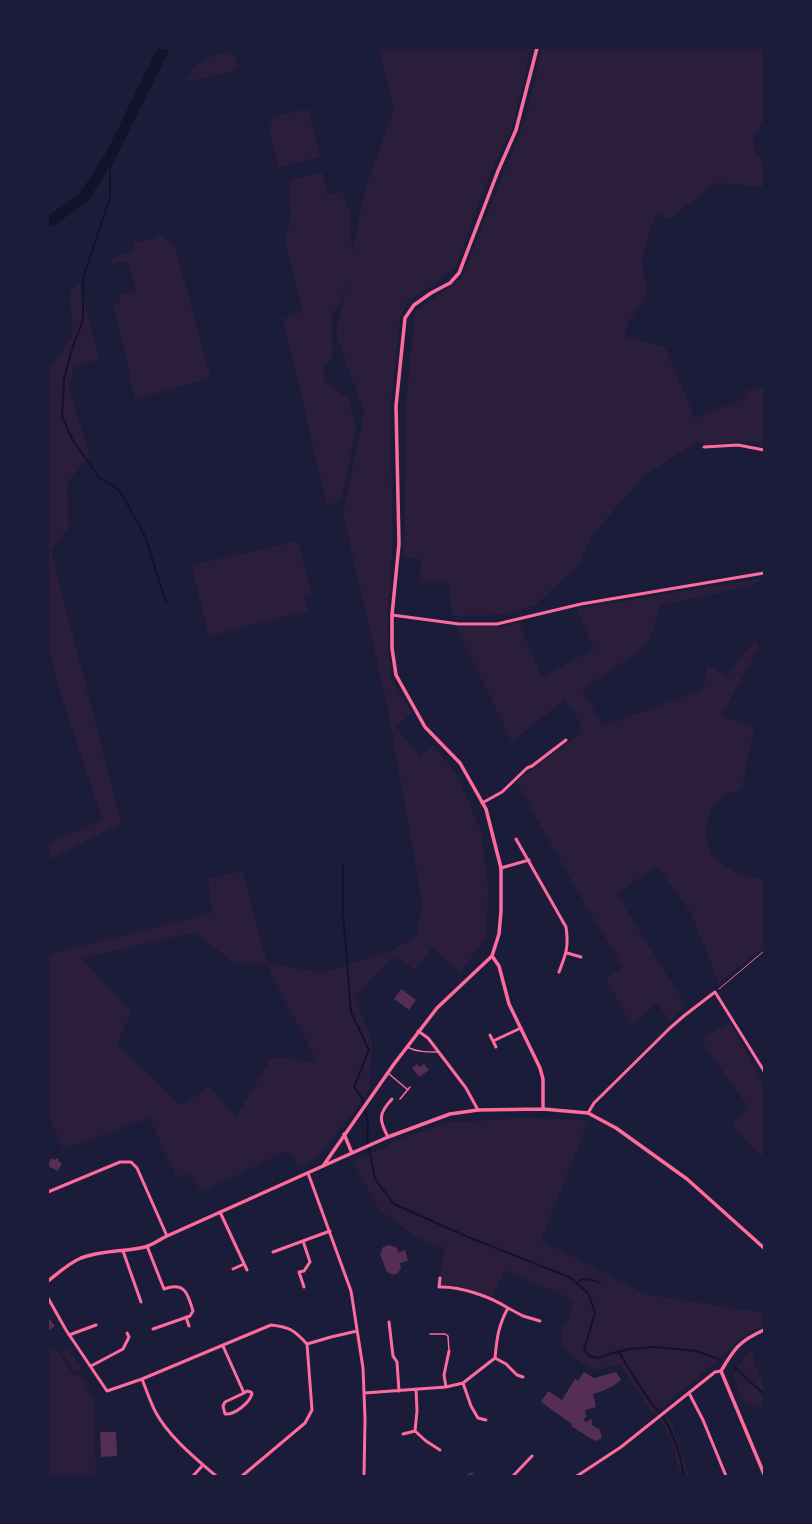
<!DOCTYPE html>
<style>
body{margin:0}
#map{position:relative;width:812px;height:1524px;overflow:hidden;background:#1b1b3a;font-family:"Nunito Sans",sans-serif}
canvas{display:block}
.frame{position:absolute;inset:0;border:49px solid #1b1b3a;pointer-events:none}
</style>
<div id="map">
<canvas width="812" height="1524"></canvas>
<div class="frame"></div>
</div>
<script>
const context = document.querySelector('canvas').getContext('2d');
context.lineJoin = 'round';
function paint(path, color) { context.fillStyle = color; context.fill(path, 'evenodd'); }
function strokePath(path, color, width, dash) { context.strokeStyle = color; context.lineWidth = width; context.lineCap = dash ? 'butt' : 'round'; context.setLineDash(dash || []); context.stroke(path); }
const green = new Path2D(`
 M379 48H530L524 82 512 129 492 169 456 267 436 283 407 301 400 319 390 411 393 540 387 625 390 676 412 713 396 727 420 757 433 745 457 775 481 831 488 887 487 937 460 972 432 948 415 970 395 955 354 997 372 1039 370 1088 356 1109 319 1156 299 1167 288 1151 201 1192 191 1172 177 1177 149 1118 63 1149 48 1114V954L212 913 208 879 243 871 267 963 323 973 390 951 417 936 422 901 386 700 343 514 364 412 336 334 348 275 340 305 332 313 333 358 324 365V381L349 399 356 430 341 501 327 505 283 319 302 311 285 241 291 217 289 180 322 172 327 195 343 191 350 214 352 254 365 189 394 109ZM195 932 235 964 266 963 317 1062 272 1057 236 1117 209 1086 183 1105 175 1100 117 1044 132 1012 82 959Z
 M541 48H764V119L753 139 754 150 764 165V187L715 183 670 219 656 213 642 257 646 290 644 299 630 320 624 336 665 347 695 418 743 399 747 391 764 386V446L753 441 706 445 697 442 645 475 594 533 579 565 535 605 503 615 452 616 449 583H419L421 559 404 558 406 402 415 312 462 277 525 120 537 73Z
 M233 52 238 67 234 71 184 82C187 77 190 70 195 66 204 57 221 53 233 52Z
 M308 109 320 157 278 167 269 130H273L269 118Z
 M158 234 175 246 211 378 135 399 114 305 121 303 118 295 137 291 128 262 111 264V258L134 251 133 242 155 239Z
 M79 283 100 359 74 367 69 388 90 456 67 483 69 527 51 550 121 823 48 860V843L102 820 58 686 48 642V371L72 337 70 291Z
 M298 541 312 595 304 596 308 611 209 636 191 565Z
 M764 578V580L742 588 661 605 651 636 642 650 582 689 603 726 702 690 707 676 706 664 727 677 745 651 756 642 759 648 721 715 754 727 742 789 723 796 710 810 706 833 711 855 737 874 764 880V947L719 983 691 913 657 866 617 894 685 1004 670 1022 657 1003 631 1026 606 978 623 967 586 906 516 782 574 738 584 733 576 715 565 699 512 742 456 627H498L519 623 542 677 594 649 576 609Z
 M730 1023 764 1084V1153L760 1156 732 1124 748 1107 700 1039Z
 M521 1118 589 1120 541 1240 646 1294 764 1313V1325L741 1338 709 1368 653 1414 620 1364 595 1370C573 1356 559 1354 561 1325L568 1323 573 1300 505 1270 492 1298 468 1290 441 1285 440 1277 445 1248 418 1238 378 1209 353 1160 387 1147 394 1141 446 1123Z
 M55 1347 74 1376 79 1374 94 1398 96 1476H48V1348Z
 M68 1348 82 1369 75 1373 62 1352Z
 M751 1348 758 1375 764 1378V1409L742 1399 733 1374Z
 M667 1415 673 1427 689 1476H682L677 1463 672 1440 660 1420Z`);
const stream = new Path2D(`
 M110 157V197L83 278V320L72 349 64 379 62 416 72 439 99 477 120 491 145 536 166 602
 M343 865V914L351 1012 369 1050 354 1087 362 1098 368 1123 367 1138 375 1179 394 1204 468 1237 569 1277 588 1293 595 1313 584 1350 590 1356 598 1358 609 1354 629 1349 654 1347 697 1351 718 1359
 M577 1283 582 1279 592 1280 600 1283
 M619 1351C628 1369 640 1387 652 1404 655 1408 659 1411 662 1415 673 1433 681 1456 684 1476
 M734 1367 764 1394`);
const river = new Path2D(`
 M48 221 52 220 83 198 110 157 164 48`);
const building = new Path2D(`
 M401 989 416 1000 409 1010 394 999Z
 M417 1064 419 1067 424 1064 429 1070 419 1077 412 1068Z
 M51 1158 55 1160 56 1158 59 1159 58 1161 62 1163 58 1171 48 1166Z
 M389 1245 397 1248 398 1253 405 1250 408 1261 400 1263 401 1268 398 1273 393 1275 387 1272 380 1254 383 1247Z
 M48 1317 55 1326 48 1331Z
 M584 1372 594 1378 616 1372 621 1380 613 1386 603 1391 593 1394 596 1407 585 1410 586 1417 583 1420 586 1422 592 1419V1425L600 1430 602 1438 595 1441 571 1426 572 1424 541 1402 548 1391 562 1400 575 1379 578 1381Z
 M100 1432H116L117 1456 101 1457Z
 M472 1472 474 1476H464Z`);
const path = new Path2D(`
 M719 989 764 951`);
const service = new Path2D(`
 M407 1047C417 1052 426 1052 438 1052
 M388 1073 408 1090
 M400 1099 410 1087
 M430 1334H445L448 1336 449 1351`);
const minor = new Path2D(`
 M704 447 738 445 764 450
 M392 615 459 624H497L581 604 764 573
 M482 803 502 792 527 768 532 766 566 740
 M516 839 566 927C569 947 566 954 559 972
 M501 868 529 860
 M567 953 581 957
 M418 1031 428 1038 466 1088 478 1110
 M490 1035 496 1047
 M493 1041 521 1028
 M588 1113 594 1103 670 1028 685 1015 715 992 764 1071
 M388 1137C379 1120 378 1114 392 1099
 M308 1173 351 1291 363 1368 365 1419 364 1476
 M48 1192 120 1162H131L137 1168 167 1236
 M220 1212 247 1270
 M303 1241 310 1262 304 1271 299 1272 304 1287
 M147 1246 164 1289C185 1281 188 1294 193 1311L190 1316 153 1329
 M123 1251 141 1302
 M273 1252 330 1231
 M233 1269 244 1264
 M48 1298 66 1330 107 1391 142 1379 271 1325C290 1327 294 1330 307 1344L312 1410 305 1423 242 1476
 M508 1308 523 1316 540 1321
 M186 1317 189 1326
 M389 1322 393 1356 397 1362 399 1391
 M69 1335 96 1325
 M307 1344 331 1337 357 1331
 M223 1346 244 1393 247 1391 251 1392 252 1394C249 1403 235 1415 225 1414L223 1406 225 1402 244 1393
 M495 1358 506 1364 517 1375 523 1377
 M91 1366 123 1349 129 1337 127 1333
 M142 1379C146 1389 150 1401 155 1411 168 1436 195 1458 216 1476
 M463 1383 471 1406 478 1418 486 1420
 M446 1387 444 1375 449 1351
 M364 1393 446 1387 463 1383 495 1358C497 1338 498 1326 508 1308 491 1297 460 1286 439 1287L440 1278
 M689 1393 703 1420 726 1476
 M415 1431 417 1411 416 1389
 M403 1434 415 1431 426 1441 440 1450
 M193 1476 203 1465
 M513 1476 532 1456
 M577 1476 621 1447 715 1372 721 1371`);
const tertiary = new Path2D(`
 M492 956 499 966 509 1004 540 1068 543 1079V1109
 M344 1134 352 1153
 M323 1166 394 1064 437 1008 492 956 499 934 501 911V868L486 809 460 763 425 727 396 675 392 648V615L399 544 396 406 405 318 414 305 431 293 450 283 459 273 498 171 516 130 537 48
 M48 1281C58 1273 69 1263 81 1258 102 1250 124 1252 145 1247 153 1245 160 1239 167 1236L323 1166 388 1137 431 1121 450 1114 478 1110 543 1109 588 1113 616 1128 687 1179 764 1248
 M764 1330C739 1341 734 1349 721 1371L764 1474`);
paint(green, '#2a1e3b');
strokePath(stream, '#12122b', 2);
strokePath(river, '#12122b', 11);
paint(building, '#542f53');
strokePath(path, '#ff6b9d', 1);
strokePath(service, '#ff6b9d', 1.5);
strokePath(minor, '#ff6b9d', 3);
strokePath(tertiary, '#ff6b9d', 3.5);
</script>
